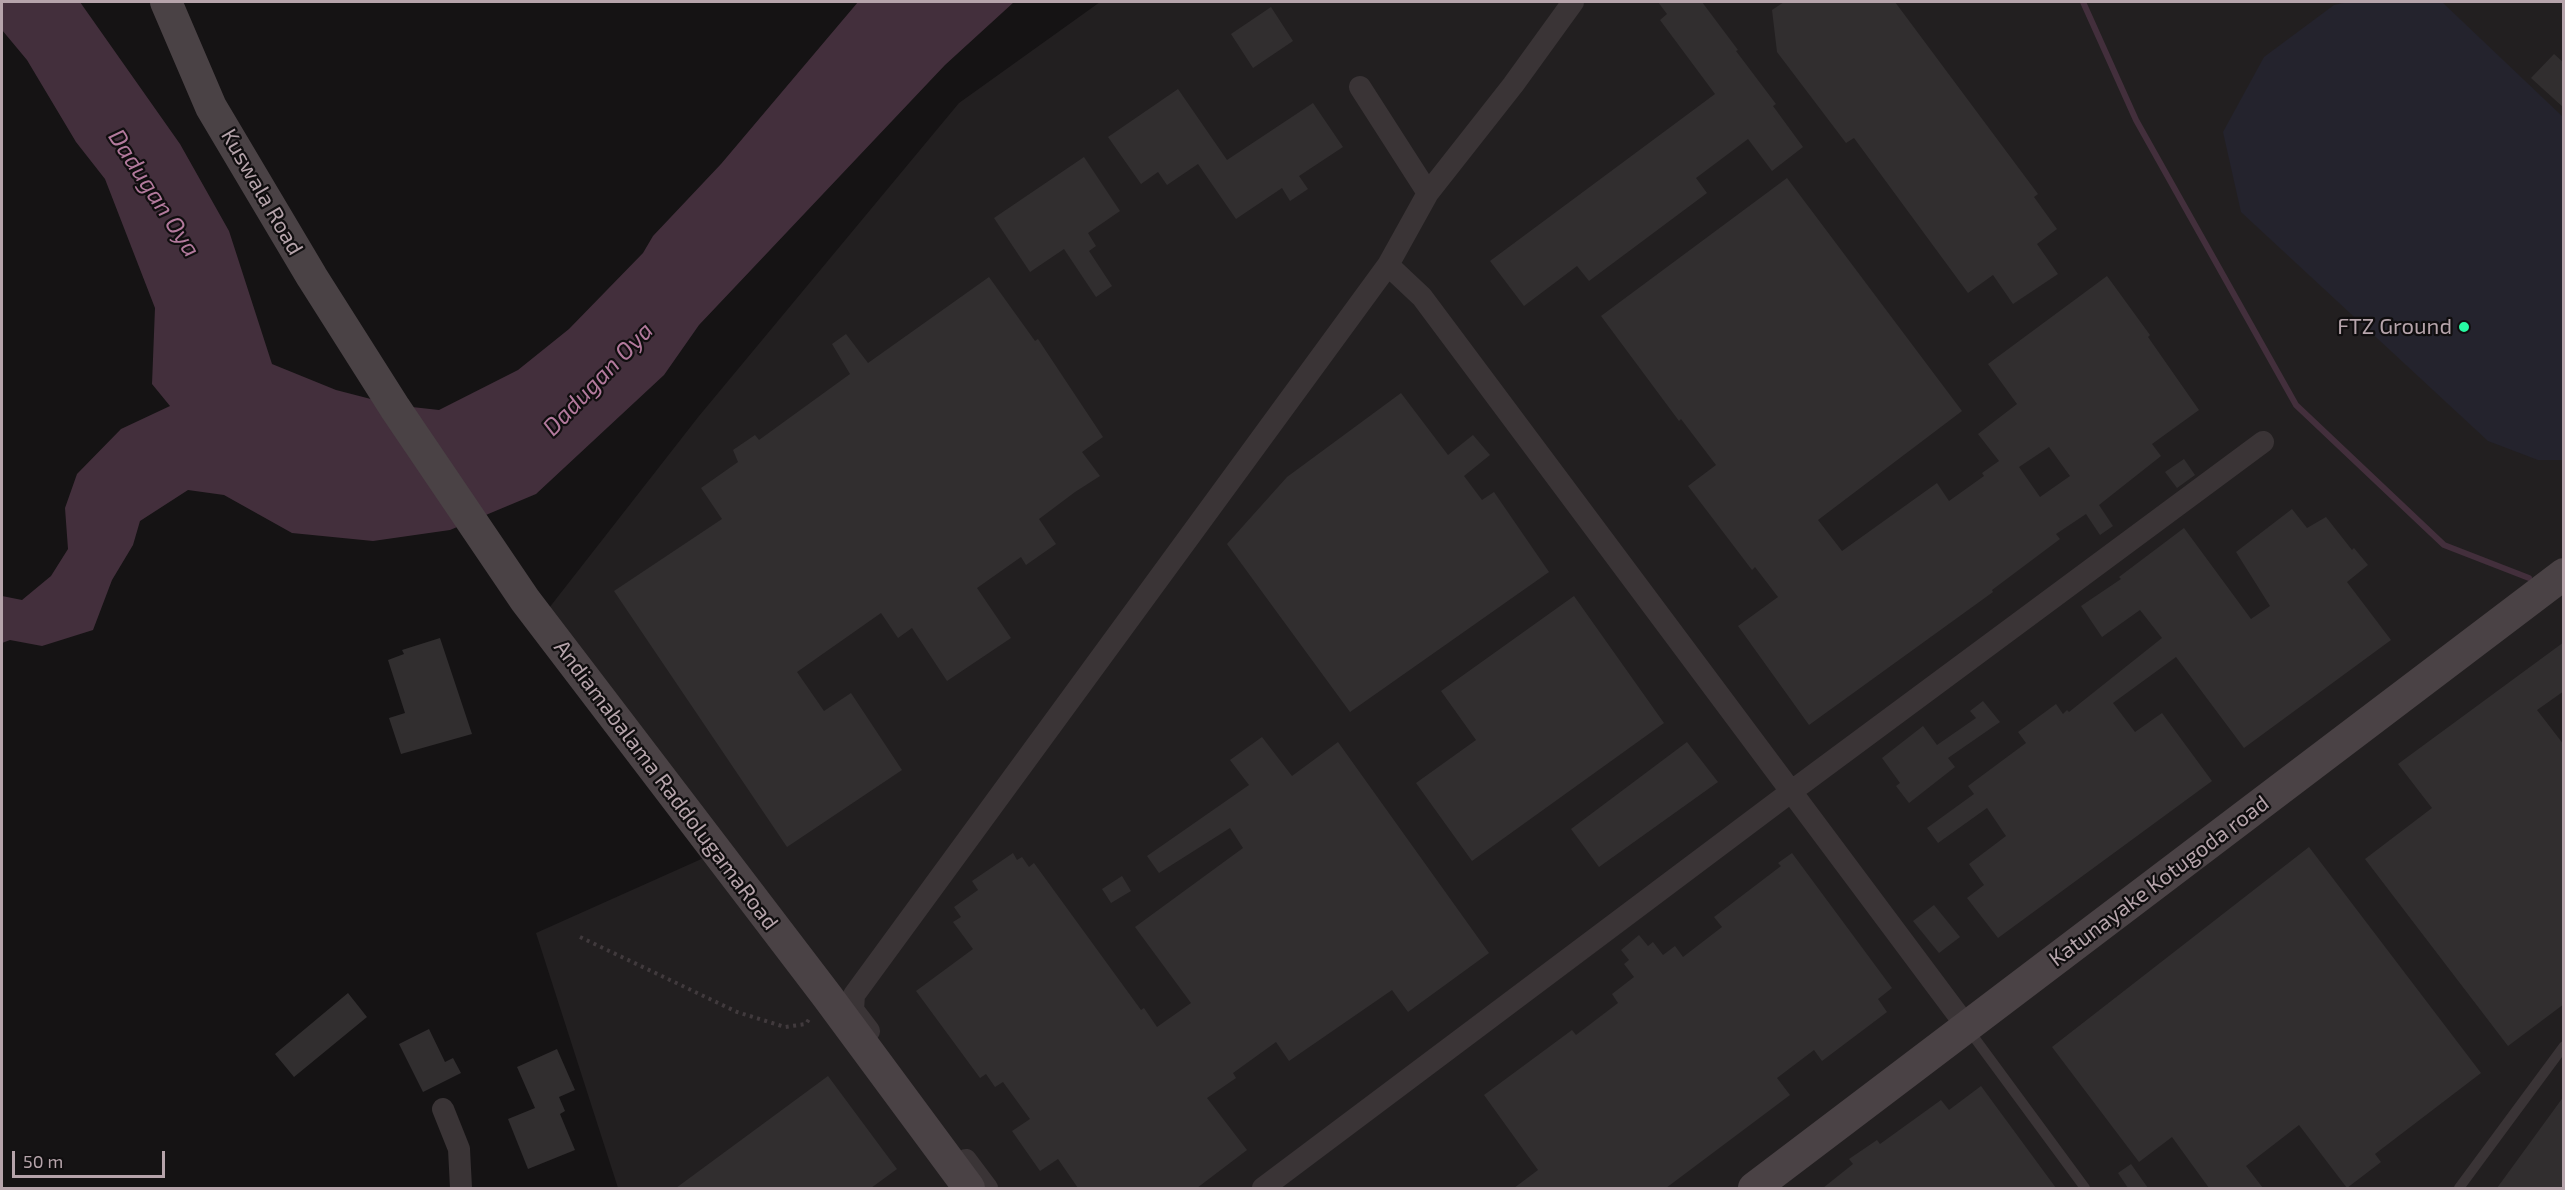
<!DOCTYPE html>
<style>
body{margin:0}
#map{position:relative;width:2565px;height:1190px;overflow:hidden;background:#151314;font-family:"Exo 2",sans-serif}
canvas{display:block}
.frame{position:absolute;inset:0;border:3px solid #b6a4ab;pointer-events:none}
.scale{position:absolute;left:12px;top:1151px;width:153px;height:27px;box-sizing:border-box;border:3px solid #b6a4ab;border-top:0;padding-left:8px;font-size:18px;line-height:21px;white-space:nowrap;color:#b6a4ab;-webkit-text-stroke:4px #100e0f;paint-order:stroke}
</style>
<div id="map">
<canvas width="2565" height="1190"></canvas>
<div class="frame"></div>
<div class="scale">50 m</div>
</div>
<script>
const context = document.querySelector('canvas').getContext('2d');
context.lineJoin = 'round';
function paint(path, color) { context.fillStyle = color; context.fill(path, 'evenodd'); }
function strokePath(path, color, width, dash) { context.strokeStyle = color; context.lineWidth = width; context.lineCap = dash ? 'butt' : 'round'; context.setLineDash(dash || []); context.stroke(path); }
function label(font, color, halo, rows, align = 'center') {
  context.font = font + ' "Exo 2",sans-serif'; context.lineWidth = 4.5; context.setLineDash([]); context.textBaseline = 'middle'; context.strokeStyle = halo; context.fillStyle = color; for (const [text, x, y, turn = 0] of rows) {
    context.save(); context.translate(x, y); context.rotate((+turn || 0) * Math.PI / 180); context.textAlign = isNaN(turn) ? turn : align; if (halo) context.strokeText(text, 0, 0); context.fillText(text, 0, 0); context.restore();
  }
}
const built = new Path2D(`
 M1100 2H2563V1188H618L536 933 717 852 549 608 699 416 959 103Z`);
const green = new Path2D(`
 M2348 2H2442L2563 117V460H2538L2488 441 2241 212 2223 132 2264 57 2334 5Z`);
const water = new Path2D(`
 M2 2H80L180 144 229 231 272 364 336 390 394 405 439 410 518 370 569 329 643 253 653 236 721 164 858 2H1014L945 65 699 325 664 375 536 494 450 530 373 541 292 533 224 495 188 490 140 521 133 545 112 580 93 630 42 646 10 640 2 643V596L22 600 51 576 68 549 65 508 77 474 121 429 170 406 152 384 155 308 105 179 76 142 27 60 2 30Z`);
const stream = new Path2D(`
 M2083 2 2136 120 2296 405 2444 545 2529 578`);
const building = new Path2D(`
 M1658 2H1702L1738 50 1736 51 1776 104 1773 106 1803 147 1772 171 1748 139 1696 178 1707 193 1589 281 1577 266 1524 306 1490 261 1715 94 1660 20 1667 14Z
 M1784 2H1895L2038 194 2034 197 2057 229 2037 244 2058 274 2013 304 1993 275 1968 293 1854 138 1846 143 1777 52 1772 10Z
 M1271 7 1293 41 1253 68 1231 34Z
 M2554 54 2564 63V108L2531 78Z
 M1178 89 1227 160 1313 103 1343 147 1299 176 1308 189 1290 201 1282 188 1236 219 1198 164 1167 185 1158 172 1141 184 1108 137Z
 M1084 157 1120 211 1088 233 1096 246 1089 251 1112 286 1096 297 1064 249 1030 272 994 218Z
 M1787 178 1962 411 1818 520 1842 551 1937 483 1949 501 1984 476 1982 473 1999 461 1978 434 2017 404 1988 364 2107 276 2150 335 2148 337 2199 410 2152 444 2161 456 2099 505 2113 526 2100 535 2086 514 2056 534 2060 539 1992 590 1993 592 1809 725 1738 626 1778 597 1755 567 1752 570 1688 486 1716 465 1681 419 1679 421 1601 316ZM2049 447 2070 476 2040 497 2019 467Z
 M989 277 1035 341 1038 339 1103 437 1082 452 1100 476 1075 492 1039 519 1056 544 1026 565 1021 557 977 588 1011 638 947 681 912 628 898 638 881 613 797 672 824 711 851 693 902 770 787 847 614 591 722 519 701 488 738 462 733 450 755 435 759 440 850 374 832 344 846 334 868 363Z
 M1401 393 1448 455 1473 435 1490 455 1464 476 1482 500 1494 492 1549 572 1350 712 1227 544 1287 477Z
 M2184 459 2195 475 2177 488 2165 472Z
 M2292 509 2307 528 2326 517 2352 550 2354 548 2368 565 2347 582 2391 640 2244 748 2176 657 2113 703 2135 732 2162 713 2212 781 1998 938 1967 898 1984 885 1969 864 2006 836 1987 808 1938 843 1927 828 1974 794 1968 786 2026 743 2018 732 2056 704 2063 714 2067 710 2069 712 2162 638 2140 610 2102 637 2081 606 2121 579 2119 577 2184 528 2251 619 2270 606 2236 552Z
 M1574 596 1664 723 1472 861 1416 783 1476 740 1441 691Z
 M440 638 472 734 401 754 389 718 405 713 388 660 404 654 402 650Z
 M2564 642V691L2537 710 2564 745V1004L2508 1046 2365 859 2432 808 2398 764Z
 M1983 701 2000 722 1948 758 1955 767 1909 803 1896 786 1900 783 1882 758 1923 726 1937 745 1976 718 1970 711Z
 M1262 737 1292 776 1338 742 1489 953 1408 1012 1392 990 1289 1061 1276 1042 1233 1073 1236 1078 1207 1098 1247 1150 1197 1188H1078L1058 1159 1040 1171 1012 1131 1030 1119 1003 1082 995 1087 986 1074 980 1078 916 991 973 949 953 922 961 917 954 907 978 890 972 881 1013 853 1017 860 1022 857 1029 867 1034 863 1141 1010 1144 1008 1157 1027 1191 1003 1135 927 1243 848 1230 828 1159 873 1147 856 1249 785 1230 760Z
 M1687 742 1718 782 1599 867 1571 829Z
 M2309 847 2481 1073 2375 1154 2381 1162 2347 1188 2299 1125 2246 1166 2263 1188H2209L2172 1137 2139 1162 2052 1047Z
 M1792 853 1892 988 1878 999 1887 1012 1822 1061 1814 1050 1777 1078 1790 1095 1666 1188H1514L1538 1170 1484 1095 1572 1030 1576 1035 1618 1003 1612 994 1634 977 1624 964 1629 960 1621 950 1639 935 1648 946 1653 942 1663 955 1675 946 1683 957 1722 927 1714 917 1781 866 1778 863Z
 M1122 876 1131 891 1111 903 1102 889Z
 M1934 905 1960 937 1939 953 1913 921Z
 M348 993 367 1017 294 1077 275 1054Z
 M429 1029 445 1062 453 1058 461 1073 423 1092 399 1044Z
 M557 1049 575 1090 559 1097 565 1111 560 1114 575 1150 528 1169 508 1119 535 1108 517 1067Z
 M828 1076 897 1169 871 1188H676Z
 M1981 1086 2056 1188H1823L1853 1164 1849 1159 1877 1140 1880 1144 1941 1100 1949 1110Z
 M2564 1096V1188H2497Z
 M2131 1164 2148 1188H2128L2118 1173Z`);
const path = new Path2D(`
 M580 937 737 1012 785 1027 806 1024 811 1016`);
const lane = new Path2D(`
 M1968 1029 2085 1188
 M2459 1188 2564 1046`);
const street = new Path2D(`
 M1360 87 1428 193
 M1388 265 1428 193 1513 85 1573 2
 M869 1031 853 1010 854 995 1388 265 1422 297 1967 1027
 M443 1109 459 1149 461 1188
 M966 1160 987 1188
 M1263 1188 1792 791 2263 442`);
const secondary = new Path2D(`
 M166 2 211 107 312 277 395 408 525 600 827 996 969 1188
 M1754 1188 2564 574`);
const markers = [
 [2464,327,6,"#28f9a2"]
];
const streetNames = [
 ["Kuswala Road",262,192,60],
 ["Andiamabalama RaddolugamaRoad",666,785,53],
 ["Katunayake Kotugoda road",2159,881,-37]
];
const poiNames = [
 ["FTZ Ground",2452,327]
];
const waterNames = [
 ["Dadugan Oya",154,193,57],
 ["Dadugan Oya",598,379,-46]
];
paint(built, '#221f20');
paint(green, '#24232d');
paint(water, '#432f3c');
strokePath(stream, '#432f3c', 6);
paint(building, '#312e2f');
strokePath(path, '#413a3d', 4, [3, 4.5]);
strokePath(lane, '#3a3436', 10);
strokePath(street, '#3a3436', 22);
strokePath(secondary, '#4a4245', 32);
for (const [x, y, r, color] of markers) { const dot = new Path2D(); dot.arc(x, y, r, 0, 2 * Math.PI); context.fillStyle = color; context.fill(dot); strokePath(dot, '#100e0f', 2); }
label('22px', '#b6a4ab', '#100e0f', streetNames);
label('22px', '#b6a4ab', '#100e0f', poiNames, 'right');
label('italic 24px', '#b37a9d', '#100e0f', waterNames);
</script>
